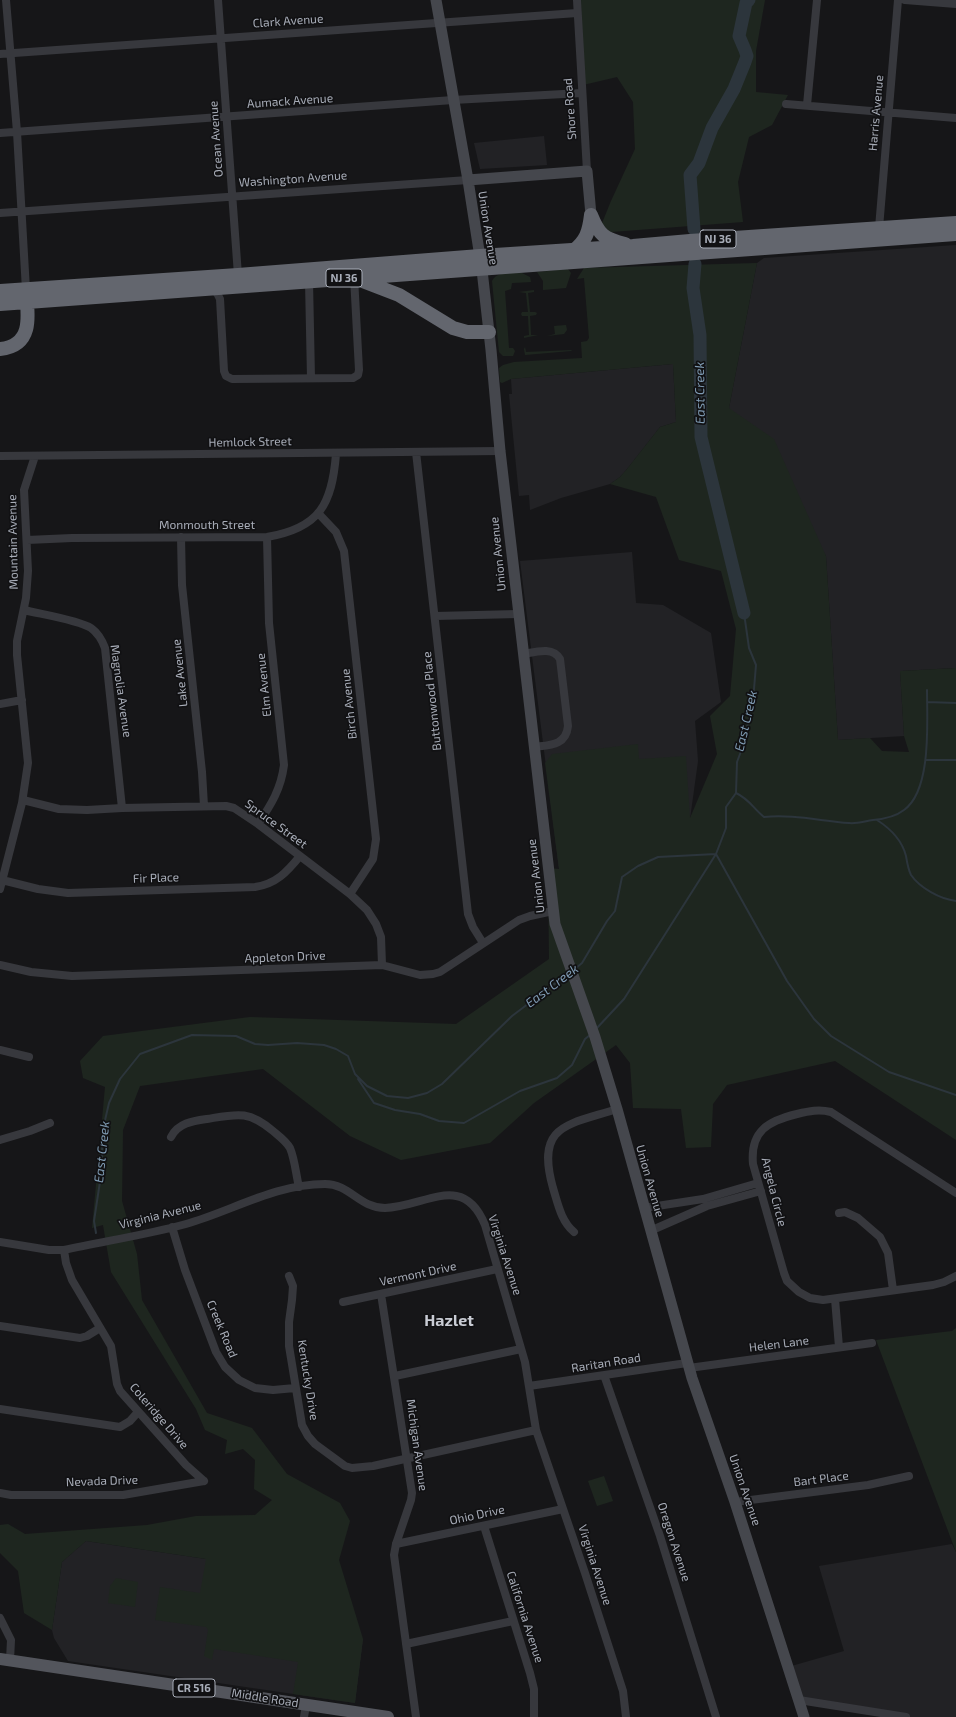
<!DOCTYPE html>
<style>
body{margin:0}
canvas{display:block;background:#161618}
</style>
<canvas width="956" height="1717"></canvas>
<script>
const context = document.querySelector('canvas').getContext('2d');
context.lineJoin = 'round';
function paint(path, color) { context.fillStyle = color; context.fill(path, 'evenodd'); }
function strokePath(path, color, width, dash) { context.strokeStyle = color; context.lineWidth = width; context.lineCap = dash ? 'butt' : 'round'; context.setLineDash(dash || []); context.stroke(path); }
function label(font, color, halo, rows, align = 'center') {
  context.font = font + ' "Exo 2",sans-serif'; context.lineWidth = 3.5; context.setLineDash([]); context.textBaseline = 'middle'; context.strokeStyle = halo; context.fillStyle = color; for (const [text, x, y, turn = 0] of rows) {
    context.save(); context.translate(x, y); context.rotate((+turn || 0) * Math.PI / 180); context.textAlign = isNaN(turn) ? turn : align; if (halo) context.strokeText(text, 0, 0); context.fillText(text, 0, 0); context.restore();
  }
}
const built = new Path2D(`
 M544 136 547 165 480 169 474 143Z
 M956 245V668L900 671 904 736 838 740 826 556 729 408 757 263 764 258Z
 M673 364 676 422 660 427 627 469 620 477 610 484 561 498 530 510 529 495 519 496 509 394H512L511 379Z
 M632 552 636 603 663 605 711 633 721 702 695 721 698 761 690 819 559 869 520 561Z
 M86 1541 206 1559 293 1629 363 1639 355 1703 68 1661 54 1638 52 1630 62 1562Z
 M952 1544 956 1552V1717H909L799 1700 788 1667 844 1651 819 1566Z`);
const green = new Path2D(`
 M581 0H765L756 51V92L788 95 772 125 749 137 738 182 743 222 598 233 611 201 635 149 633 102 617 77 583 85Z
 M757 263 729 408 774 439 826 556 838 740 870 738 882 751 909 752 904 736 900 671 956 668V1140L835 1061 727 1085 713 1104 711 1147 686 1148 681 1109 633 1108 630 1063 616 1045 534 1103 490 1143 401 1160 350 1136 263 1069 140 1086 123 1130 122 1201 137 1254 142 1300 207 1413 252 1428 287 1474 340 1503 350 1521 339 1560 363 1639 355 1703 293 1694 298 1662 214 1649 212 1660 204 1656 208 1630 206 1627 155 1620 160 1587 200 1593 206 1559 86 1541 62 1562 52 1630 24 1613 18 1571 0 1553V1525L8 1524 25 1534 147 1525 196 1516 255 1515 272 1500 254 1489 255 1460 243 1449 225 1454 227 1440 205 1430 196 1409 111 1272 103 1225 92 1228 105 1087 83 1078 80 1061 103 1036 250 1017 456 1024 549 959 548 868 559 869 545 763 552 754 638 744 639 759 686 756 690 818 717 754 710 716 730 696 736 629 721 571 679 560 656 497 610 484 620 477 627 469 660 427 676 422 673 364 511 379 502 383 500 382 499 368 503 365 514 362 582 358 581 342 587 341 589 338 584 278 577 279 584 268Z
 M568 269 571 273 566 288 543 290V281L537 272Z
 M522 273 530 277 531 282 512 283 511 289 505 291 509 348H513L515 351 513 356H503L499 352 492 281C497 271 512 273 522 273Z
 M534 290V292L528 293 530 312H535L537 313 536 315 530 316 531 335H538L524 338V336L529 335 528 316H522L521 314 522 312H528L526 293 519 292Z
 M566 325 567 330 564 334 547 336 555 334 554 326Z
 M525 347 526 352 572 350 571 351 525 355 524 349Z
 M956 1328V1552L876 1340 952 1331Z
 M604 1476 613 1501 597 1506 588 1481Z
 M116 1578 138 1582 135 1607 108 1603 110 1586Z`);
const stream = new Path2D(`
 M927 702 956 703
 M926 760H956
 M736 793C749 799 753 808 764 817 792 814 821 821 849 823 857 824 865 821 873 820 884 819 895 817 904 810 932 790 927 721 927 690
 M877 820C891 829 902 840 906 856 907 862 908 869 911 875 920 888 940 899 956 901
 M576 968 582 963 607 921 615 911 622 877 638 866 658 857 716 854 726 828V807L736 793 737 762 743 746 745 732 748 724 753 701 756 665 749 648 744 613
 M596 1029 624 999 716 854 787 981 814 1019 831 1036 889 1072 956 1095
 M358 1079 374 1103 395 1110 420 1114 439 1121 464 1123 520 1091 557 1078 572 1065 585 1039 590 1035
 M96 1233 94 1221 101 1175 103 1129 109 1103 120 1079 140 1054 192 1035 236 1036 255 1044 268 1045 297 1043 324 1045 336 1049 348 1056 355 1074 367 1086 387 1096 408 1098 427 1093 442 1084 512 1016 569 973`);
const river = new Path2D(`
 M694 229 690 175 699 163 712 128 734 89 745 62 747 56 745 50 739 36 746 3 749 0
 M695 264 693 288 700 335 701 437 744 613`);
const street = new Path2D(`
 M6 0 17 132 26 290
 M218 0 238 275
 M577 0 587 171
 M905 0 956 4
 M0 54 577 13
 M786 104 956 118
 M807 105 817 0
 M0 133 453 100 582 93
 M0 213 468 180
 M879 228 898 0
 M309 281 311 378
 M211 289 217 293 220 299 224 371 226 376 232 379 353 378 358 375 359 370 354 277
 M416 452 468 914 473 927 483 943
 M0 456 500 451
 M318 513 336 532 344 551 376 839 373 859 350 894
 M181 537 182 585 202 772 204 806
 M27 540 72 538 267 537C320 528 332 504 336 454
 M24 610C40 614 79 620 91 628 98 633 102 640 105 648L122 808
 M435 616 518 614
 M523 654C535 652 553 646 560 659L568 726C566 746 549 745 534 747
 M0 704 22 700
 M23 800 59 809 87 810 122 808 226 806 234 808 258 824 350 894 367 910 376 924 381 937 382 965
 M258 824C271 805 281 789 284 765L269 623 267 537
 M2 880 38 889 68 893 255 887C276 884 287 872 300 856
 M0 889 22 803 28 763 17 655V641L26 598 28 571 24 490 35 456
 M0 965 31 972 72 976 382 965 420 975 433 974 440 972 519 920 530 916 553 911
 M0 1050 29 1057
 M171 1137C178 1123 193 1121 207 1119 237 1114 248 1110 273 1131 279 1136 286 1141 290 1148 295 1160 296 1175 299 1187
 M0 1140 30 1131 50 1123
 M956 1193 831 1112C819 1109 809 1111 797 1114 768 1121 750 1131 753 1164L784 1273 787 1281 799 1292 810 1298 823 1300 933 1285 944 1282 956 1276
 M644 1208 703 1199 758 1183
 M839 1213 845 1212 858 1218 880 1237 888 1253 893 1290
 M172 1227 185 1270 216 1352 225 1367 239 1380 255 1388 273 1390 295 1388
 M650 1231 707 1206 761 1191
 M574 1232C561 1221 558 1204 553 1188 535 1124 568 1125 617 1109
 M0 1242 49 1250H64C105 1241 146 1235 186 1224 232 1211 275 1184 325 1184 350 1184 359 1208 385 1208 425 1207 463 1171 485 1225L525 1362 536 1430 585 1573 623 1691 626 1717
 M64 1250 66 1263 72 1280 111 1346 117 1384 120 1391 186 1465 204 1481
 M289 1276 293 1286 292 1300 289 1322V1346L302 1425 308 1436 315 1444 345 1466 352 1468 373 1466 536 1430
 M381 1294 412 1493 411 1500 396 1544 394 1555 416 1717
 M835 1299 839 1347
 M343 1302 497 1269
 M0 1326 80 1338 87 1336 100 1328
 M689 1368 872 1343
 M604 1375 660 1536 716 1717
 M395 1376 521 1349
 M529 1386 687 1363
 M0 1409 120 1427 130 1421 138 1412
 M0 1493 11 1495H123L204 1481
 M735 1502 868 1485 909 1476
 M484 1526 530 1673 534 1689V1717
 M396 1544 563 1509
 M0 1618 11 1640 10 1660
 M406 1644 513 1621
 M799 1700 906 1717
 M304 1717 306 1705`);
const secondary = new Path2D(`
 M436 0 468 180 482 270 491 350 500 451 555 924 595 1037 617 1109 692 1378 735 1502 804 1717
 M468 180 587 171 591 215`);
const primary = new Path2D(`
 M0 1659 388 1717`);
const highway = new Path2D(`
 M591 215C599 235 604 239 625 244
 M573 251C586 241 589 232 591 215
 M360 280 399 295 453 328 467 332H489
 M0 291 238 275 480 256 633 246 690 241 956 223
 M0 304 956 234
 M0 349C32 346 29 318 26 293`);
const shields = [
 [718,239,36],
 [344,278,36],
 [194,1688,42]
];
const shieldNames = [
 ["NJ 36",718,239],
 ["NJ 36",344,278],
 ["CR 516",194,1688]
];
const streetNames = [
 ["Clark Avenue",288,21,-4],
 ["Aumack Avenue",290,101,-4],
 ["Shore Road",570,109,-94],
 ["Harris Avenue",876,113,-85],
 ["Ocean Avenue",216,139,-94],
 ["Washington Avenue",293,179,-4],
 ["Union Avenue",488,228,81],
 ["Hemlock Street",250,442,-1],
 ["Monmouth Street",207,525],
 ["Mountain Avenue",13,542,-91],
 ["Union Avenue",498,554,-96],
 ["Lake Avenue",180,673,-96],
 ["Elm Avenue",264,685,-96],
 ["Magnolia Avenue",121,691,82],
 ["Buttonwood Place",432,701,-96],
 ["Birch Avenue",349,704,-96],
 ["Spruce Street",276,824,36],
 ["Union Avenue",536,876,-97],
 ["Fir Place",156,878,-2],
 ["Appleton Drive",285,957,-2],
 ["Union Avenue",650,1181,74],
 ["Angela Circle",774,1192,76],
 ["Virginia Avenue",160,1215,-14],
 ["Virginia Avenue",505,1255,72],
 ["Vermont Drive",418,1274,-12],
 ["Creek Road",222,1329,67],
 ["Helen Lane",779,1344,-7],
 ["Raritan Road",606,1363,-9],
 ["Kentucky Drive",308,1380,81],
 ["Coleridge Drive",159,1416,49],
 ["Michigan Avenue",417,1445,82],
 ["Bart Place",821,1479,-7],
 ["Nevada Drive",102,1481,-2],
 ["Union Avenue",745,1490,71],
 ["Ohio Drive",477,1515,-12],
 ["Oregon Avenue",674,1542,72],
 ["Virginia Avenue",595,1565,72],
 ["California Avenue",525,1617,72],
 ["Middle Road",265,1698,9]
];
const waterNames = [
 ["East Creek",700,393,-91],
 ["East Creek",746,721,-77],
 ["East Creek",552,986,-37],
 ["East Creek",102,1152,-84]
];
const districtNames = [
 ["Hazlet",449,1321]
];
paint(built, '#222225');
paint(green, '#1e261f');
strokePath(stream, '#2c353c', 2);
strokePath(river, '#2c353c', 13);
strokePath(street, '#37383d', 8);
strokePath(secondary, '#45474d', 11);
strokePath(primary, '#53555c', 12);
strokePath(highway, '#63666e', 14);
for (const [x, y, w] of shields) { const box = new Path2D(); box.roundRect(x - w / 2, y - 9, w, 18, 3); context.fillStyle = '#111113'; context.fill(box); strokePath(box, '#a8adb8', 1); }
label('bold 11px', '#a8adb8', null, shieldNames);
label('12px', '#a8adb8', '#111113', streetNames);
label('italic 13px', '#7f9bb3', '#111113', waterNames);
label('bold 16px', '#c9ccd4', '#111113', districtNames);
</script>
